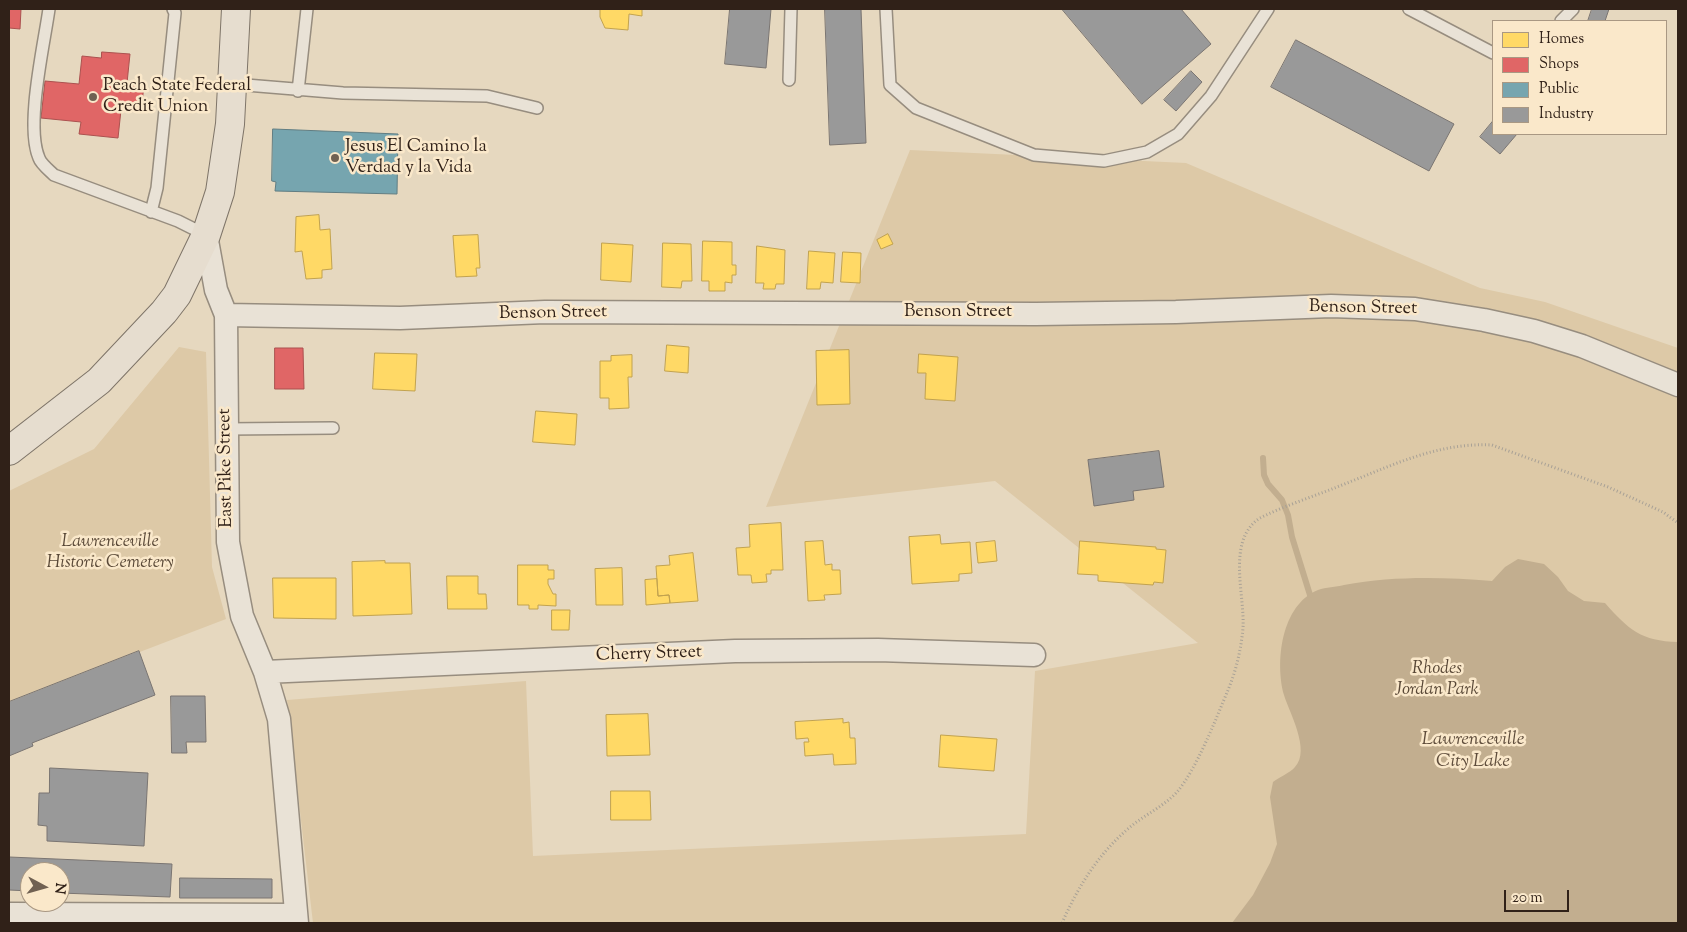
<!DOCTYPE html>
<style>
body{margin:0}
#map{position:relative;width:1687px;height:932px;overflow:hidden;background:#e6d8bf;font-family:"Sorts Mill Goudy",serif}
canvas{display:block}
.frame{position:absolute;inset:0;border:10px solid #302118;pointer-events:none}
.legend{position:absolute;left:1492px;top:20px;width:175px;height:115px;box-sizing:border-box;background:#fae8ca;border:1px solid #a99883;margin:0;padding:6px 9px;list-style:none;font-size:15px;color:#302118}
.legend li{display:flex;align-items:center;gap:10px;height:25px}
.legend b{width:25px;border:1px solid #a99883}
.north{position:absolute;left:20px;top:862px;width:50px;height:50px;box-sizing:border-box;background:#fae8ca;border:1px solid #a99883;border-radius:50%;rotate:96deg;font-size:14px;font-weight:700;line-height:20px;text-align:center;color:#302118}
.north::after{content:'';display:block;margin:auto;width:18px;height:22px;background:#706152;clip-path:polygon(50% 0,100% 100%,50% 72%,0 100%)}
.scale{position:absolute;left:1504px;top:890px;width:65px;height:22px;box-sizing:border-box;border:2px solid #302118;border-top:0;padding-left:6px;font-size:15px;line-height:18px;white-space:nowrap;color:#302118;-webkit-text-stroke:4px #fae8ca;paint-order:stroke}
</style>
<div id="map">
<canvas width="1687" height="932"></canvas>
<div class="frame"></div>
<ul class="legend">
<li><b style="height:14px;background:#ffd966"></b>Homes</li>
<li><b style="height:14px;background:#e06666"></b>Shops</li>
<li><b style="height:14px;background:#76a5af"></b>Public</li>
<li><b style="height:14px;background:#999"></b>Industry</li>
</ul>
<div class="north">N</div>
<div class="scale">20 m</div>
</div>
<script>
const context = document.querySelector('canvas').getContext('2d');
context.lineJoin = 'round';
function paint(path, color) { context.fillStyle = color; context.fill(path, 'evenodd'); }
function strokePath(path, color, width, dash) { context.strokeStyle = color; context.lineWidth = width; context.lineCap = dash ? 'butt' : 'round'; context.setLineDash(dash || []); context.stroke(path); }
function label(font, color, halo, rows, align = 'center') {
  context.font = font + ' "Sorts Mill Goudy",serif'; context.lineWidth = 5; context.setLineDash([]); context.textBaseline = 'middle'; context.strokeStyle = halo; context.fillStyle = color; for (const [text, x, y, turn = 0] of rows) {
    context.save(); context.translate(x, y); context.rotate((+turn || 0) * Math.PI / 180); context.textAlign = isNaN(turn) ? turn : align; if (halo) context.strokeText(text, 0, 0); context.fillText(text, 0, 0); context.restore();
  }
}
const green = new Path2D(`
 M910 150 1186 163 1480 288 1545 302 1678 348V923H313L287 700 526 681 533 856 1026 834 1035 671 1198 643 995 481 766 507Z
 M179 347 206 352 212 567 226 619 9 702V491L94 449Z`);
const water = new Path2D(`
 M1518 559 1544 564 1558 577 1568 591 1584 601 1605 603C1629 630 1641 641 1678 642V923H1232L1253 895 1270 863 1277 844 1270 797 1273 782C1279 777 1290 773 1295 767 1311 750 1289 712 1284 695 1275 662 1281 605 1318 590 1326 587 1336 587 1344 585 1393 576 1442 577 1492 581L1505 567Z`);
const homes = new Path2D(`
 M589 9H642V16L629 14 628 30 605 28 600 17V10Z
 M319 215 320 230 330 229 332 269 322 270V278L306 279 302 251 295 252 296 217Z
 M888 234 893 244 881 249 877 240Z
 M478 235 480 268H476L477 276 456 277 453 236Z
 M703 241 732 242V265H736V275H732V283L725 282V291H709V281H702Z
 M602 243 633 245 631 282 601 280Z
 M663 243 691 244 692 281H682L681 288 662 287Z
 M757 246 785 250 784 284H776L775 289H763L764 283H756Z
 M809 251 835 253 833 283 821 282 820 289H807Z
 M843 252 861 253 860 283 841 282Z
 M667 345 689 347 688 373 665 371Z
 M849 350 850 404 817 405 816 351Z
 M375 353 417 354 415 391 373 389Z
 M919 354 958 357 955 401 925 399 926 373H918Z
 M632 355V377H628L629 408 609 409V398H600V361H611V356Z
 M536 411 577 414 575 445 533 442Z
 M781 523 783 570H771V574H766L767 582 752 583 751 575H738L736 548 750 547 749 525Z
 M940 535 941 544 970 542 972 573 959 574V581L912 584 909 537Z
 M823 541 825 565 832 564V570H840L841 594 824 595 825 600 808 601 805 542Z
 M995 541 997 561 978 563 976 543Z
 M1080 541 1156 547V549L1166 550 1163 583 1154 582 1153 585 1098 581V575L1078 574Z
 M693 553 698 601 670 603 669 595 658 596 656 566 670 565 669 556Z
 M385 561V563H410L412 614 353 616 352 562Z
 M518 565H548V570H554V579H548V584L553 594H556V606L538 605V609H529V605H518Z
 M622 568 623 605H596L595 569Z
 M447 576H478V594H486L487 609H448Z
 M273 578H336V619L274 618Z
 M657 579 658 596 669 595 670 603 646 605 645 580Z
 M552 610H570L569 630H552Z
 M648 714 650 755 607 756 606 715Z
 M843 719V723L849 722 850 738H855L856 764 834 765 833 754 805 756 804 742H809L808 738 796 739 795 722Z
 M941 735 997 739 994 771 939 767Z
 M611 791H650L651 820H611Z`);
const shops = new Path2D(`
 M9 9H21L20 29 9 28Z
 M102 52 130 54 127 83 144 85 141 112 121 110 118 138 79 134 81 122 41 118 45 81 79 84 82 56 101 58Z
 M275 348H303L304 389H275Z`);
const public = new Path2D(`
 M273 129 398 134 397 194 275 191 276 182 272 181Z`);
const industry = new Path2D(`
 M730 9H771L766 68 725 64Z
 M825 9H861L866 143 830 145Z
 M1062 9H1181L1211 44 1142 104Z
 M1592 9H1609L1605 21H1588Z
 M1296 40 1454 124 1429 171 1271 87Z
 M1191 71 1202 82 1176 111 1164 100Z
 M1493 121V134H1517L1500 154 1480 137Z
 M1159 451 1164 487 1133 491 1134 500 1094 506 1088 460Z
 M139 651 155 695 32 743 33 746 9 756V702Z
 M171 696H205L206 742H186L187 753H172Z
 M50 768 148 773 144 846 47 841V826L38 825 39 793H49Z
 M9 857 172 864 170 897 60 893V872H30V891L9 890Z
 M180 878 272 879V898H180Z`);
const stream = new Path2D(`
 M1263 458 1264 475 1268 484 1282 500 1288 515 1292 537 1310 595`);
const path = new Path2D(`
 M1062 923C1078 887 1098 854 1129 828 1144 815 1163 807 1177 792 1196 770 1216 719 1228 690 1236 671 1241 650 1243 628 1245 594 1226 540 1260 518 1286 505 1315 496 1342 485 1391 466 1438 442 1492 445L1608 487 1663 512 1678 523`);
const service = new Path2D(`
 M49 9C44 45 25 126 39 158 41 164 49 170 54 175L178 221 206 235
 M886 9 890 85 916 108 1034 155 1104 161 1147 152 1178 134 1211 96 1268 9
 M1409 9 1493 53
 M1561 21 1573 9
 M789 80 791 9
 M234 84 343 93 487 96 537 108
 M298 91 307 9
 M151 212 157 188 175 13 173 9
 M227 429 333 428`);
const minor = new Path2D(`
 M206 235 216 290 226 315 228 542 242 616 265 672 279 719 297 923
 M226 315 400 318 545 312 1036 314 1176 312 1331 306 1415 309 1484 320 1534 331 1582 346 1678 385
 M265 672 735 651 878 650 1034 655
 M9 914 296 915`);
const primary = new Path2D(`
 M9 451 99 381 164 312 177 295 206 235 220 192 230 124 236 9`);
const markers = [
 [93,97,5,"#706152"],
 [335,158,5,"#706152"]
];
const poiNames = [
 ["Peach State Federal",103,87],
 ["Credit Union",103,108],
 ["Jesus El Camino la",345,148],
 ["Verdad y la Vida",345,169]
];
const streetNames = [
 ["Benson Street",1363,309,1],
 ["Benson Street",958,313],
 ["Benson Street",553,314,-1],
 ["East Pike Street",227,468,-91],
 ["Cherry Street",649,655,-2]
];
const parkNames = [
 ["Lawrenceville",110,543],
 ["Historic Cemetery",110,564],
 ["Rhodes",1437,670],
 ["Jordan Park",1437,691]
];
const waterNames = [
 ["Lawrenceville",1473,741],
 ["City Lake",1473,763]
];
paint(green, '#ddc9a7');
paint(water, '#c2ae8f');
paint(homes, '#ffd966');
strokePath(homes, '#c1a24f', 1);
paint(shops, '#e06666');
strokePath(shops, '#ab514f', 1);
paint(public, '#76a5af');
strokePath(public, '#617d82', 1);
paint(industry, '#999');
strokePath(industry, '#7a7572', 1);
strokePath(stream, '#c2ae8f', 6);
strokePath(service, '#978d7f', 14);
strokePath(minor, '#978d7f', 25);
strokePath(primary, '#7e7468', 30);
strokePath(path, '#a8a196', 3, [1, 2.5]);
strokePath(service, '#e9e2d6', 11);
strokePath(minor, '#e9e2d6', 22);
strokePath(primary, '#e6ddcf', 28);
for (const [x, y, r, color] of markers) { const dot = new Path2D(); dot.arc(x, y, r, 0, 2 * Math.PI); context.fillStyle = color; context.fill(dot); strokePath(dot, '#fae8ca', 2); }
label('18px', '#302118', '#fae8ca', poiNames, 'left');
label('18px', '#302118', '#fae8ca', streetNames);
label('italic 18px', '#594837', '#fae8ca', parkNames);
label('italic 19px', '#5e4c3b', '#fae8ca', waterNames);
</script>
